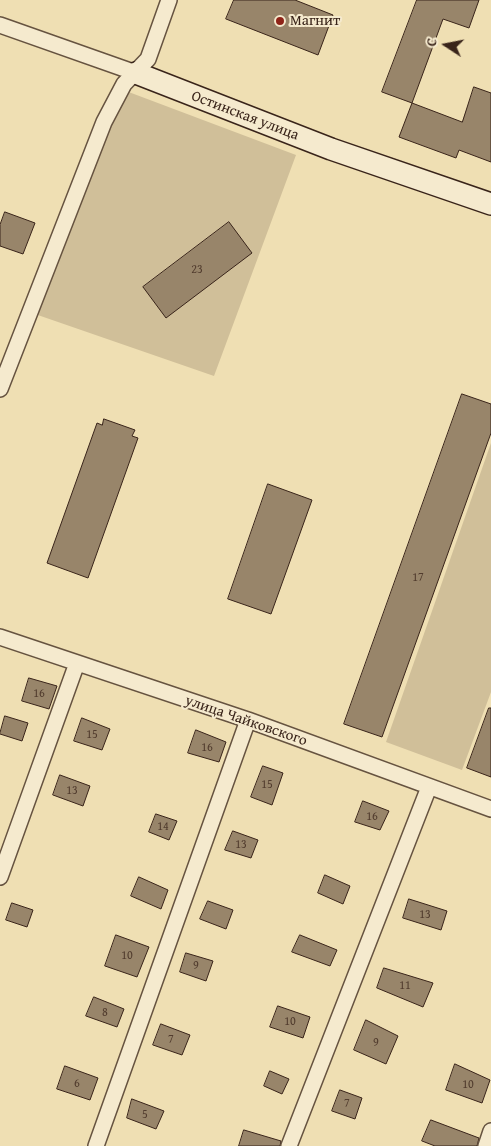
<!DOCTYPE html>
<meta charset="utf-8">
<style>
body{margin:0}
#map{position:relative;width:491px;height:1146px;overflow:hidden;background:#efdfb3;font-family:"Gentium Book Plus",serif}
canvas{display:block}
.north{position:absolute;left:421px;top:20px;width:50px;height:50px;-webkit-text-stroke:4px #f5eace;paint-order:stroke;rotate:281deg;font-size:14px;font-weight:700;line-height:20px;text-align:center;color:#39241a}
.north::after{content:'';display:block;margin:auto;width:18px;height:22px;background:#39241a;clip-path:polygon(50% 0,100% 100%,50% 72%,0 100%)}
</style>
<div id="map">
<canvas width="491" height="1146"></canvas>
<div class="north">С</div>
</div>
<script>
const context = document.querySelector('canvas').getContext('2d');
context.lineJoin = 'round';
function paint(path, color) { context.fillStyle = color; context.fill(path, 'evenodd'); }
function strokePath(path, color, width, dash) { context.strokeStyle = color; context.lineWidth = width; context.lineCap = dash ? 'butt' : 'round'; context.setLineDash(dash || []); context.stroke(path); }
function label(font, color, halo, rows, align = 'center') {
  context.font = font + ' "Gentium Book Plus",serif'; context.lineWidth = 4; context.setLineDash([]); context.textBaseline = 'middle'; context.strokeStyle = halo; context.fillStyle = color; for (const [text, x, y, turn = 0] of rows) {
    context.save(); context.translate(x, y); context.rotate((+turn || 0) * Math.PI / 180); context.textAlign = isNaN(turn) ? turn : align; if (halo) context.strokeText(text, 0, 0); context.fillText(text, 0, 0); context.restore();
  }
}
const green = new Path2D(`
 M126 91 296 155 214 376 32 313Z
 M491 443V692L462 770 386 742Z`);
const building = new Path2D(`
 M234 0H295L333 15 318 55 226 19Z
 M417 0H479L469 28 443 19 412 103 382 92Z
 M474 87 491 93V162L459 150 456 158 399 137 412 103 462 122Z
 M5 212 35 223 23 254 0 246V225Z
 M229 222 252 253 166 318 143 287Z
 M462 394 491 404V433L382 737 344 724Z
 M104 419 135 430 132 436 138 438 88 578 47 563 97 423 102 425Z
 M268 484 312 500 271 614 228 599Z
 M29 678 57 686 49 709 22 701Z
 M489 708H491V777L467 768Z
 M5 716 28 723 22 741 0 734Z
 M82 718 110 729 102 750 74 741Z
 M196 730 226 742 219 762 188 753Z
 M263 766 283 773 272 805 251 797Z
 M60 775 90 786 83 806 53 795Z
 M363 801 389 811 380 830 355 822Z
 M156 814 177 821 169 840 149 832Z
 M233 831 258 840 251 858 225 850Z
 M325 875 350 886 343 904 318 893Z
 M139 877 168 890 161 909 131 896Z
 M409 899 447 911 441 930 403 918Z
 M208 901 233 910 226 929 200 919Z
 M12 903 33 910 27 927 6 920Z
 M116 935 149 947 137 977 105 966Z
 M300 935 337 950 330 966 292 952Z
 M186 953 213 961 206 981 180 972Z
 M384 968 433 983 423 1007 377 988Z
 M94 997 124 1009 117 1027 86 1016Z
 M278 1006 310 1017 303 1038 270 1027Z
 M366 1020 398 1036 386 1064 354 1050Z
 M161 1024 190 1035 182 1055 153 1045Z
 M455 1064 490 1080 482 1103 446 1090Z
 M65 1066 98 1078 90 1100 57 1089Z
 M270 1071 289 1079 282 1094 264 1086Z
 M340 1090 362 1098 355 1119 332 1111Z
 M132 1099 164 1111 156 1129 127 1118Z
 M431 1120 479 1138 477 1146H435L422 1141Z
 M244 1130 281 1141 280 1146H239Z`);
const street = new Path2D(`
 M0 25 136 73
 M0 389 104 122 124 84 148 59 169 0
 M0 637 248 720 491 809
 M0 877 77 663
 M96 1146 248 720
 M289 1146 429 787
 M486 1146 491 1131`);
const secondary = new Path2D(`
 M136 73 331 149 491 204`);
const markers = [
 [280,21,5,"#8f2418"]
];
const numberNames = [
 ["23",197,270],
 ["17",418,578],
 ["16",39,694],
 ["15",92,735],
 ["16",207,748],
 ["15",267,785],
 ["13",72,791],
 ["16",372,817],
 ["14",163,827],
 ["13",241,845],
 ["13",425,915],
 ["10",127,956],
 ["9",196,966],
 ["11",405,986],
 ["8",105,1013],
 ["10",290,1022],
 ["7",171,1040],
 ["9",376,1043],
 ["6",77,1084],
 ["10",468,1085],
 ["7",347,1104],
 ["5",145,1115]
];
const poiNames = [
 ["Магнит",290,21]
];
const streetNames = [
 ["Остинская улица",245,116,21],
 ["улица Чайковского",246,721,19]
];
paint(green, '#d0bf99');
paint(building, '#98856a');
strokePath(building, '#39241a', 1);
strokePath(street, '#665340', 18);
strokePath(secondary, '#39241a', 24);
strokePath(street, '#f5eace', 15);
strokePath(secondary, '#f5eace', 21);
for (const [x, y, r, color] of markers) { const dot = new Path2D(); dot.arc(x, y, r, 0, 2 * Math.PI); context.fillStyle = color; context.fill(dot); strokePath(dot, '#f5eace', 2); }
label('12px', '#513c2e', null, numberNames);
label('15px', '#39241a', '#f5eace', poiNames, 'left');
label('15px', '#39241a', '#f5eace', streetNames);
</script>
